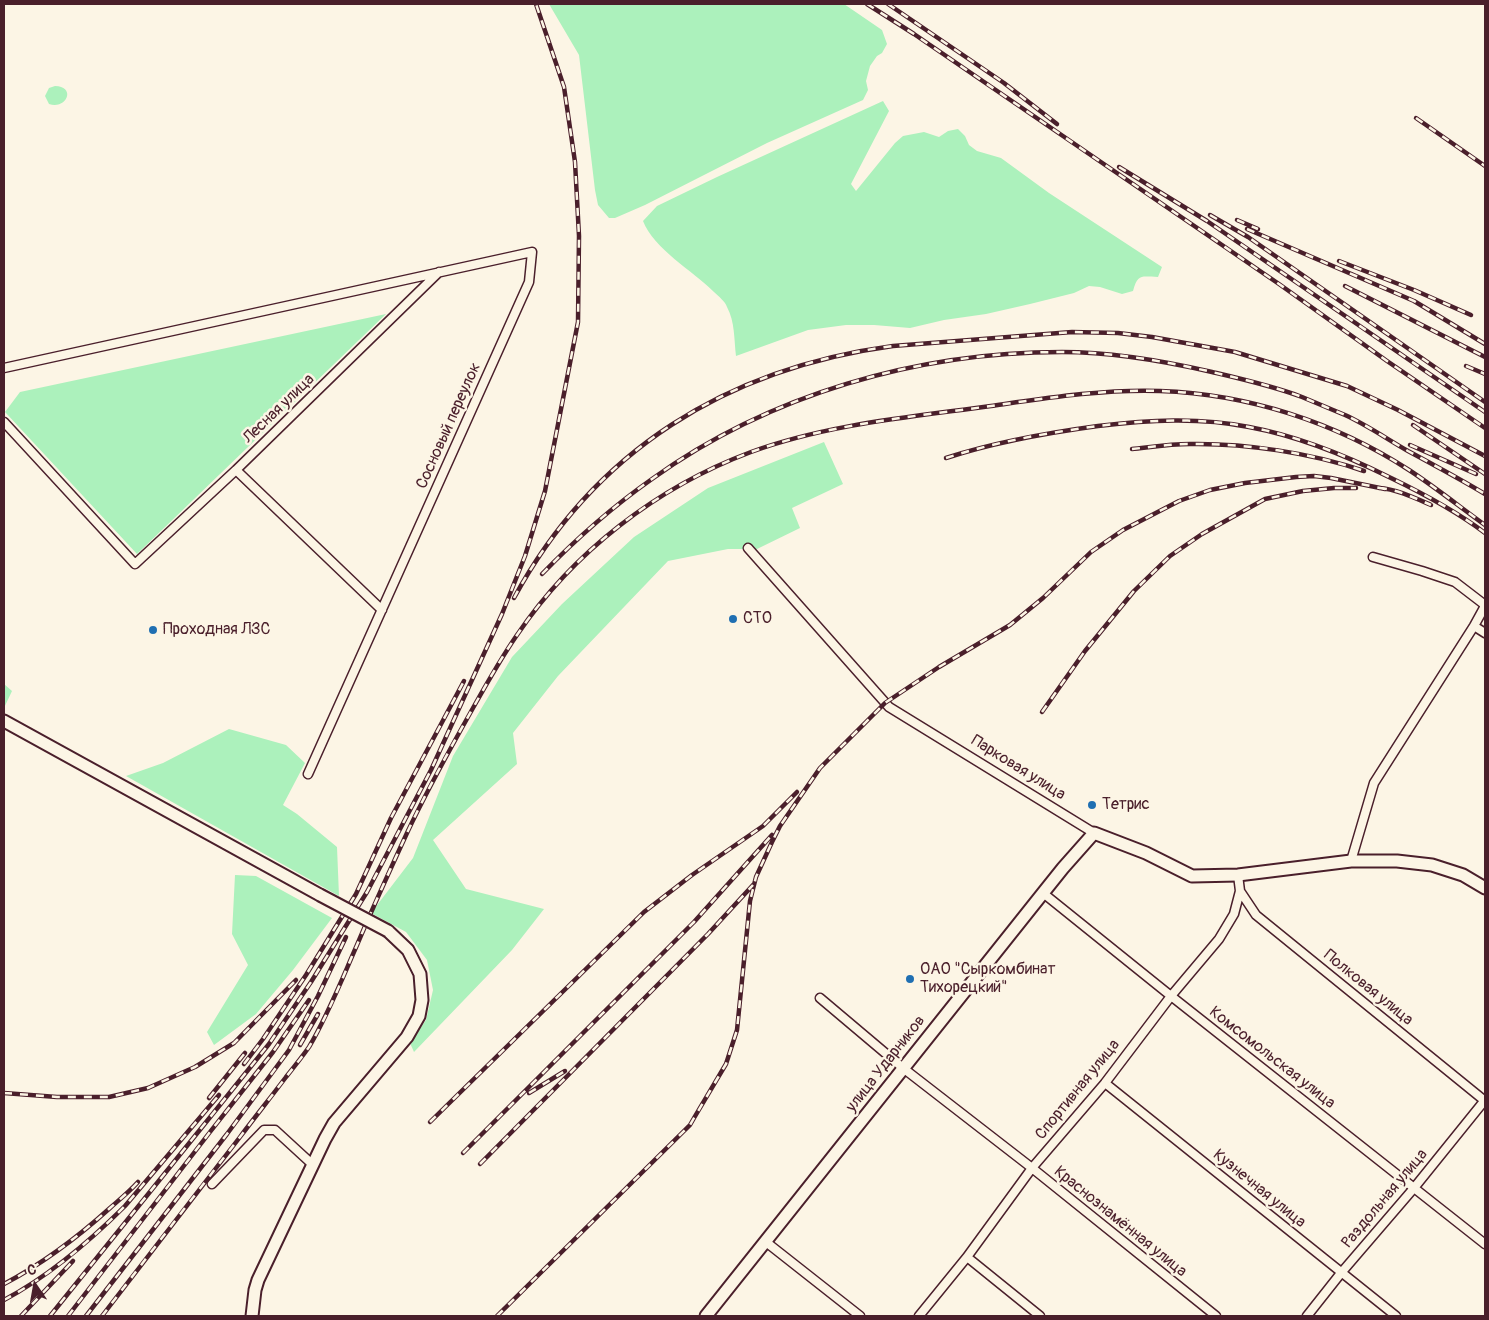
<!DOCTYPE html>
<meta charset="utf-8">
<style>
body{margin:0}
#map{position:relative;width:1489px;height:1320px;overflow:hidden;background:#fcf5e5;font-family:Pangolin,sans-serif}
canvas{display:block}
.frame{position:absolute;inset:0;border:5px solid #4a1f2b;pointer-events:none}
.north{position:absolute;left:10px;top:1260px;width:50px;height:50px;-webkit-text-stroke:4px #fcf5e5;paint-order:stroke;rotate:348deg;font-size:14px;font-weight:700;line-height:20px;text-align:center;color:#4a1f2b}
.north::after{content:'';display:block;margin:auto;width:18px;height:22px;background:#4a1f2b;clip-path:polygon(50% 0,100% 100%,50% 72%,0 100%)}
</style>
<div id="map">
<canvas width="1489" height="1320"></canvas>
<div class="frame"></div>
<div class="north">С</div>
</div>
<script>
const context = document.querySelector('canvas').getContext('2d');
context.lineJoin = 'round';
function paint(path, color) { context.fillStyle = color; context.fill(path, 'evenodd'); }
function strokePath(path, color, width, dash) { context.strokeStyle = color; context.lineWidth = width; context.lineCap = dash ? 'butt' : 'round'; context.setLineDash(dash || []); context.stroke(path); }
function label(font, color, halo, rows, align = 'center') {
  context.font = font + ' Pangolin,sans-serif'; context.lineWidth = 5; context.setLineDash([]); context.textBaseline = 'middle'; context.strokeStyle = halo; context.fillStyle = color; for (const [text, x, y, turn = 0] of rows) {
    context.save(); context.translate(x, y); context.rotate((+turn || 0) * Math.PI / 180); context.textAlign = isNaN(turn) ? turn : align; if (halo) context.strokeText(text, 0, 0); context.fillText(text, 0, 0); context.restore();
  }
}
const green = new Path2D(`
 M549 4H844L882 30 887 44 882 53 877 56 870 66 866 81 868 90 863 100 767 143 645 205 615 218H609L598 205 595 190 579 55Z
 M55 86C77 87 66 110 49 104L45 96 49 88Z
 M883 101 889 111 851 184 856 191 895 143 903 136 924 132 939 137 948 131 958 129 965 136 969 145 977 151 1001 158 1049 193 1162 267 1158 277C1142 277 1138 273 1133 291L1122 294 1100 287 1089 286 1074 293 1030 304 986 314 944 320 910 328 874 325H846L808 330 736 356C734 339 735 322 727 307 725 301 719 297 714 292 693 271 654 249 643 221L657 206 717 177Z
 M386 314 137 554 5 412 20 392Z
 M824 442 843 484 792 508 800 528 757 549H728L668 561 558 676 513 733 517 764 433 840 466 889 544 909 512 950 414 1052 410 1043 426 1020 433 990 427 960 406 932 371 913 413 858 453 756 512 657 562 604 634 537 708 488Z
 M4 684 12 691 4 708Z
 M229 729 286 745 305 763 283 805 297 814 337 847 339 896 126 776 163 763Z
 M235 875 256 876 332 918 293 970 256 1014 214 1045 207 1032 248 965 232 934Z`);
const minor = new Path2D(`
 M4 368 532 252 529 282 308 774
 M4 422 135 564 236 470 439 272
 M236 470 382 610
 M748 548 889 707 1094 833
 M1373 557 1422 571 1455 582 1485 605
 M1474 626 1485 633
 M1351 861 1374 783 1474 626 1485 606
 M1240 891 1256 915 1485 1101
 M1043 893 1171 996 1485 1244
 M820 998 903 1068 1032 1168 1216 1316
 M1105 1083 1396 1316
 M212 1184 264 1130H275L312 1164
 M766 1242 860 1316
 M967 1257 1040 1316
 M919 1316 967 1257 1032 1168 1105 1083 1171 996 1219 939 1234 914 1240 891 1238 875
 M1307 1316 1341 1273 1414 1188 1485 1100`);
const secondary = new Path2D(`
 M4 721 320 895
 M252 1316 255 1290 258 1280 325 1139 334 1123 407 1037 419 1016 422 1000 420 974 408 950 388 931
 M706 1316 1043 893 1063 868 1094 833 1146 853 1192 876 1238 875 1351 861H1397L1432 865 1463 875 1485 888`);
const rail = new Path2D(`
 M867 4 914 34 1279 284 1387 361 1485 428
 M888 4 1004 83 1057 124
 M1416 118 1485 166
 M1119 167 1207 221 1485 412
 M1210 215 1248 237 1485 402
 M1237 220 1258 229
 M1247 229 1414 301 1485 344
 M1339 261 1414 290 1471 315
 M1345 286 1485 357
 M1466 366 1485 374
 M1413 425 1485 474
 M1410 445 1476 474
 M1132 449C1151 447 1170 444 1190 444 1245 443 1312 453 1364 471
 M946 458C995 442 1046 433 1098 426 1148 420 1199 417 1249 427 1298 436 1345 455 1391 478 1424 494 1456 511 1485 533
 M1379 488C1396 489 1415 498 1431 505
 M542 574C576 539 612 507 652 479 770 394 918 352 1062 352 1112 352 1164 361 1212 372 1242 379 1273 386 1302 397 1316 403 1331 409 1345 415 1367 425 1387 439 1408 451 1434 465 1460 479 1485 494
 M514 598C594 450 728 368 893 346L1072 332 1118 333 1152 337 1235 352 1347 386 1398 410 1485 456
 M1042 712 1085 651 1134 591 1170 556 1202 534 1265 499 1303 491 1334 488H1356
 M300 1045 318 1014
 M244 1064 263 1039 306 975 356 894 391 818 464 681
 M4 1093 57 1097H109L148 1088 195 1067 234 1043 296 980
 M529 1093 565 1071
 M209 1098 245 1053
 M430 1122 644 912 692 875 763 826 797 792
 M463 1153 694 922 772 835
 M480 1164 708 934 753 885
 M4 1284C42 1264 78 1237 110 1208 119 1200 129 1192 138 1182
 M4 1300C49 1276 89 1242 125 1206L219 1095
 M21 1316 73 1261
 M50 1316 269 1044 311 982 367 892 431 770 502 614 525 556 545 491 578 322 579 236 575 162 564 87 536 4
 M68 1316 210 1132 273 1052 309 1000
 M86 1316 227 1134 289 1050 318 996 346 937
 M102 1316C148 1256 194 1196 240 1137 255 1117 271 1097 286 1077 294 1067 302 1057 309 1047 328 1015 342 979 357 945 373 907 390 870 407 833 427 790 450 749 473 708 487 683 501 658 517 635 573 552 657 487 751 452 828 424 911 417 991 406 1047 398 1104 389 1160 391 1248 394 1335 422 1409 470 1435 487 1460 507 1485 525
 M497 1316 690 1125 694 1118 726 1064 737 1030 750 901 756 877 772 842 780 826 820 768 885 703 939 667 1010 625 1043 598 1091 552 1123 530 1179 501 1210 490 1245 483 1296 477 1314 476 1331 478 1385 489`);
const secondaryBridge = new Path2D(`
 M320 895 388 931`);
const markers = [
 [733,619,5,"#1f6fb2"],
 [153,630,5,"#1f6fb2"],
 [1092,805,5,"#1f6fb2"],
 [910,979,5,"#1f6fb2"]
];
const streetNames = [
 ["Лесная улица",279,409,-44],
 ["Сосновый переулок",449,426,-66],
 ["Парковая улица",1018,768,32],
 ["Полковая улица",1368,988,39],
 ["Комсомольская улица",1272,1058,38],
 ["улица Ударников",886,1064,-52],
 ["Спортивная улица",1078,1090,-51],
 ["Кузнечная улица",1259,1189,39],
 ["Раздольная улица",1385,1199,-50],
 ["Краснознамённая улица",1120,1222,39]
];
const poiNames = [
 ["СТО",743,619],
 ["Проходная ЛЗС",163,630],
 ["Тетрис",1102,805],
 ["ОАО \"Сыркомбинат",920,970],
 ["Тихорецкий\"",920,988]
];
paint(green, '#acf1bc');
strokePath(minor, '#4a1f2b', 11);
strokePath(secondary, '#4a1f2b', 15);
strokePath(minor, '#fcf5e5', 8);
strokePath(secondary, '#fcf5e5', 11);
strokePath(rail, '#4a1f2b', 4.5);
strokePath(rail, '#fcf5e5', 2.5, [8]);
strokePath(secondaryBridge, '#4a1f2b', 15, []);
strokePath(secondaryBridge, '#fcf5e5', 11);
for (const [x, y, r, color] of markers) { const dot = new Path2D(); dot.arc(x, y, r, 0, 2 * Math.PI); context.fillStyle = color; context.fill(dot); strokePath(dot, '#fcf5e5', 2); }
label('16px', '#4a1f2b', '#fcf5e5', streetNames);
label('16px', '#4a1f2b', '#fcf5e5', poiNames, 'left');
</script>
